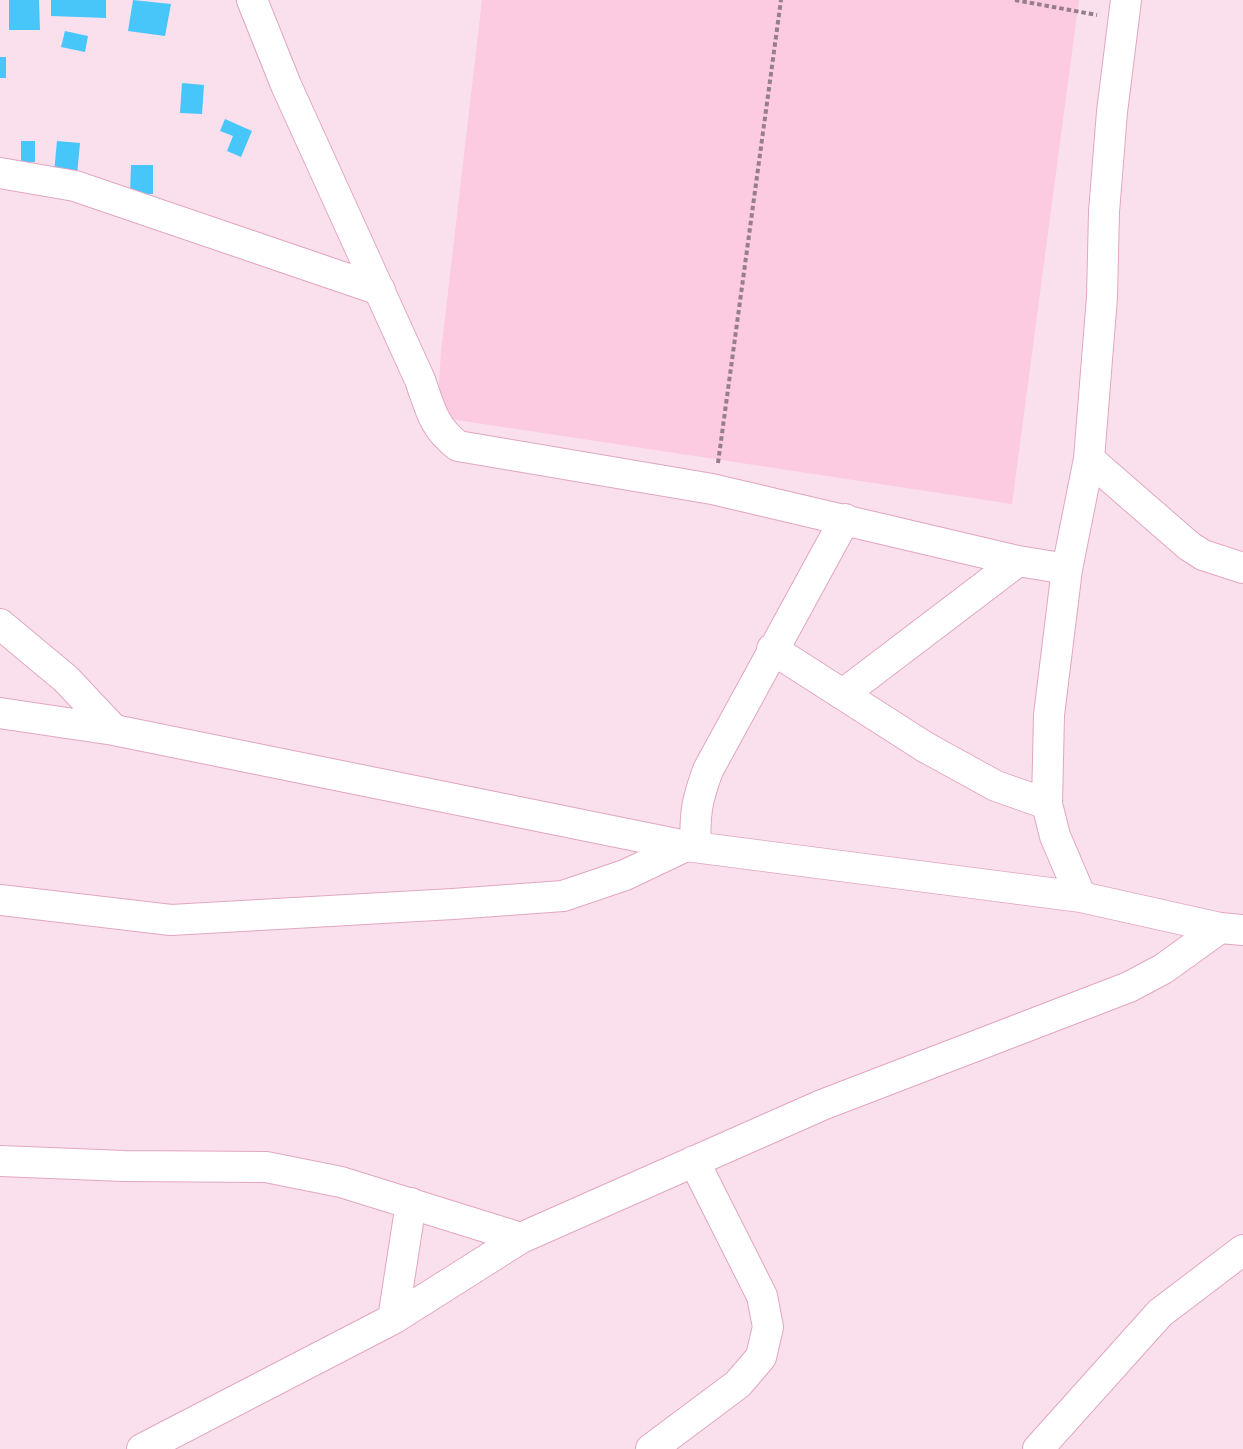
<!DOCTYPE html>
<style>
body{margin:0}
canvas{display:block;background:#fae0ec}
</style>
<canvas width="1243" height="1449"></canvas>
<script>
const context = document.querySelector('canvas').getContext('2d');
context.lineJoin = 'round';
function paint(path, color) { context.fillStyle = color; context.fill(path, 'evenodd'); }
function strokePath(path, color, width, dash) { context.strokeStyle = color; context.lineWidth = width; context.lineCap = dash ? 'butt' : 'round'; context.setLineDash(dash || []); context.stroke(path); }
const green = new Path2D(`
 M482 0H1079L1012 504 437 417 441 352Z`);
const building = new Path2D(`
 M9 0H39L40 30H9Z
 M51 0H106V18L51 16Z
 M133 0 171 4 165 36 128 31Z
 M65 31 88 36 85 52 61 47Z
 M0 57H6V78H0Z
 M182 83 204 85 202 114 180 113Z
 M225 119 252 131 241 157 227 151 233 136 220 131Z
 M21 141H35V162H21Z
 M57 141 80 143 77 175 54 173Z
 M131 165H153V194H130Z`);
const path = new Path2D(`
 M1015 0 1097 15
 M718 463 781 0`);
const street = new Path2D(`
 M252 0 286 85 420 380C430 408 433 427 458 446L712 489 1018 561 1067 569
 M0 173 75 186 380 290
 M1089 459 1189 546 1203 555 1243 568
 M0 624 66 679 114 730
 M772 649 925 747 996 786 1047 804
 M843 694 1018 561
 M0 713 114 730 686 846 1081 897 1220 928 1243 930
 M696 847C694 815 697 800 708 770L845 519
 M1081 897 1055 836 1047 804 1049 715 1067 569 1089 459 1102 297 1104 212 1112 112 1126 0
 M0 900 171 920 453 904 563 896 625 875 686 846
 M0 1161 124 1166 266 1167 341 1182 521 1238
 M393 1319 411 1203
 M142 1449 393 1319 521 1238 822 1105 1129 987 1163 969 1220 928
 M651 1449 738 1384 761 1357 768 1327 762 1296 694 1161
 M1038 1449 1160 1313 1243 1250`);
paint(green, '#fccbe1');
paint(building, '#47c6fa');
strokePath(street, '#e2a6c2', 32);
strokePath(path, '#967e8a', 4, [4.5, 3]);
strokePath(street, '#fff', 30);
</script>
